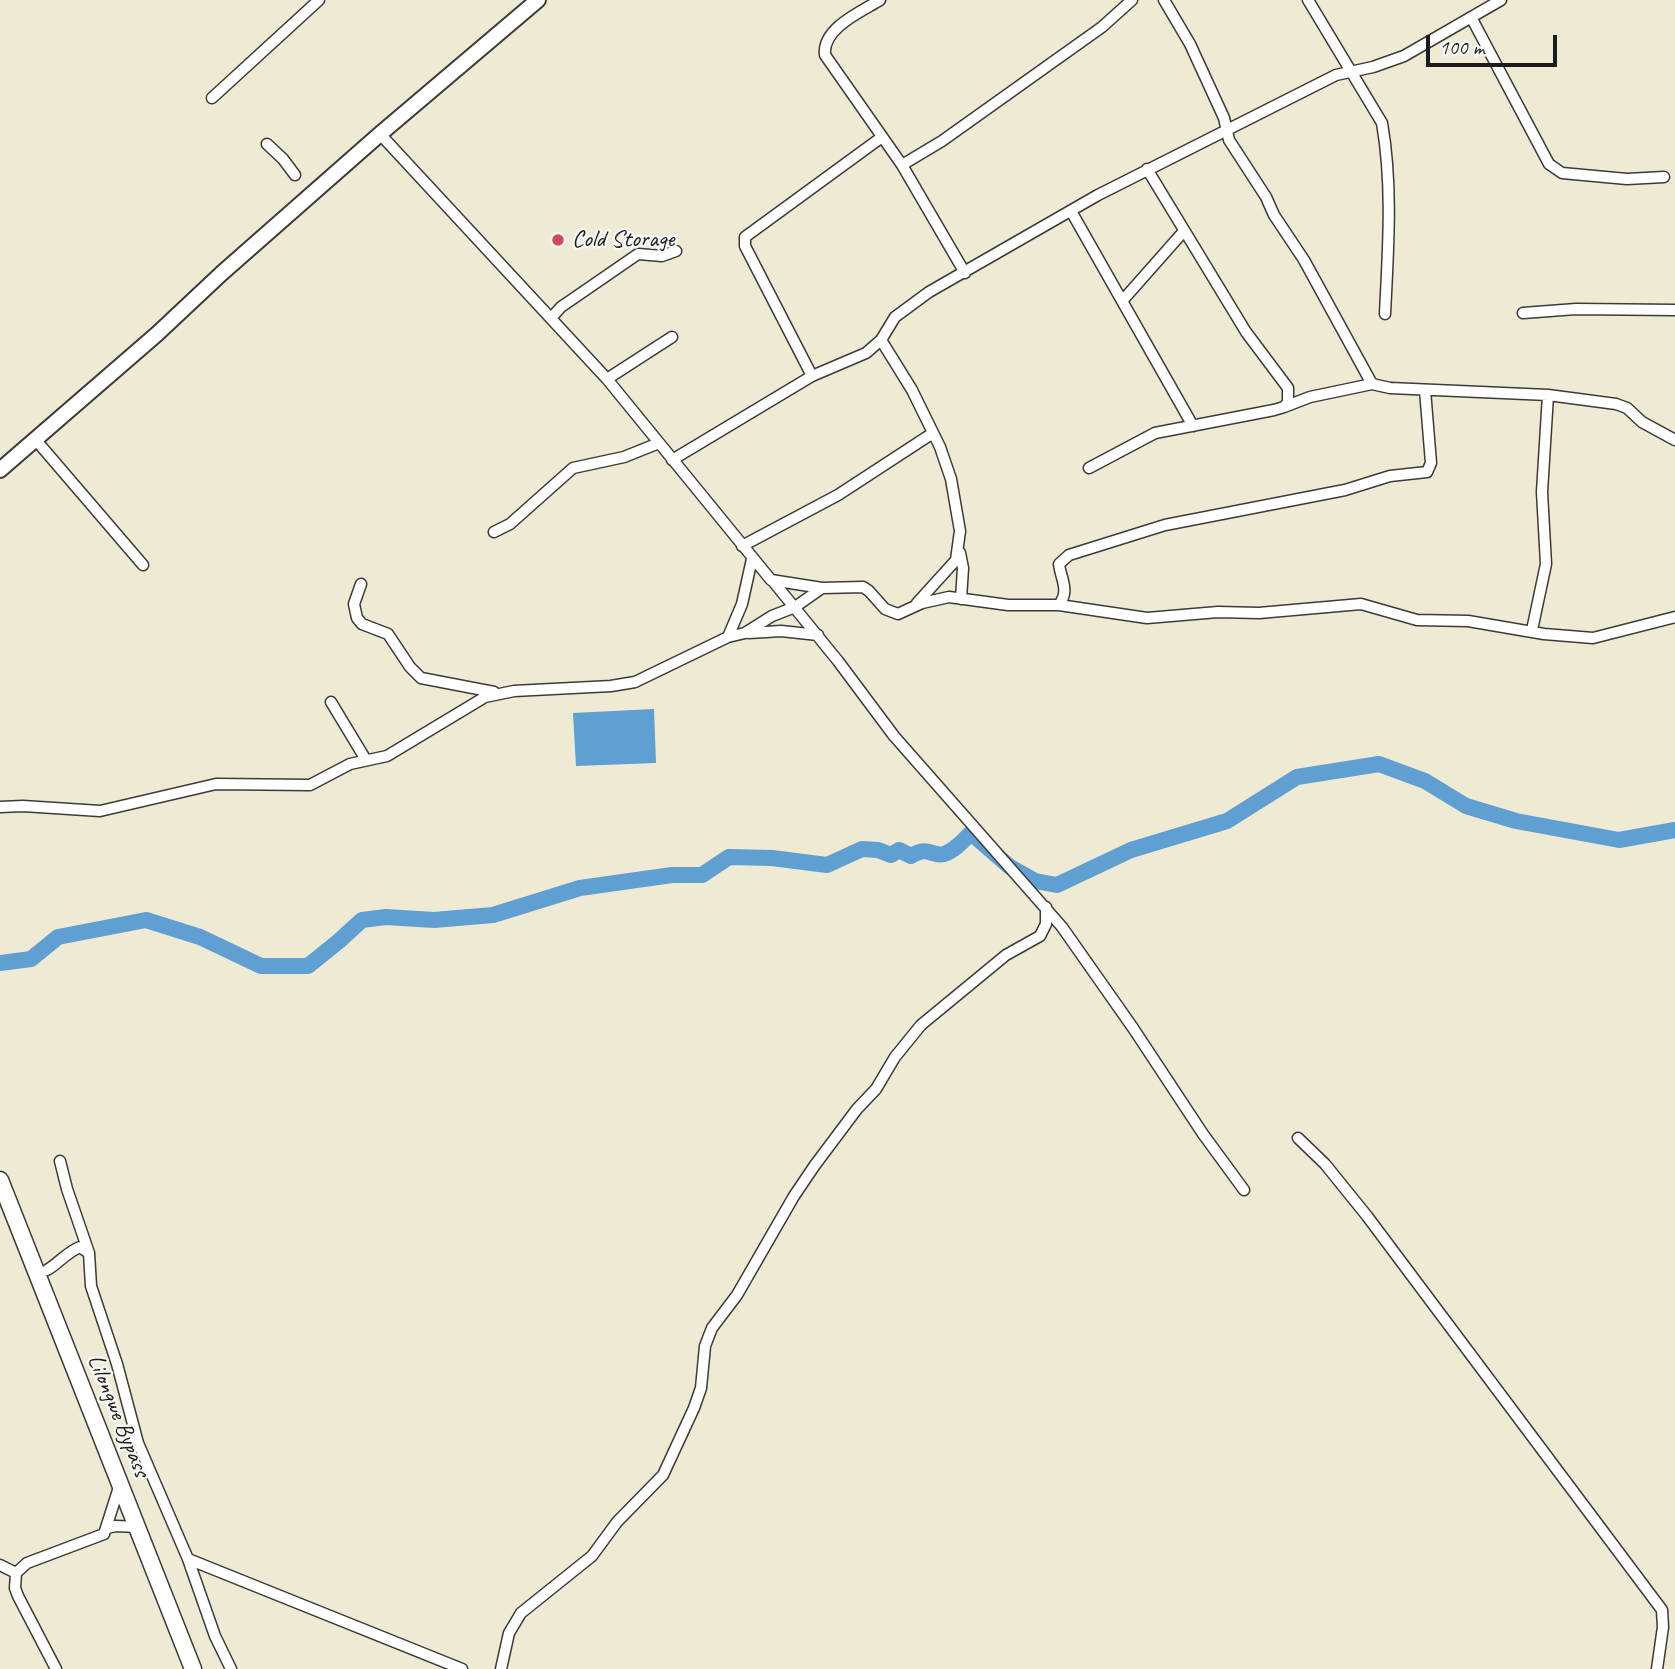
<!DOCTYPE html>
<style>
body{margin:0}
#map{position:relative;width:1675px;height:1669px;overflow:hidden;background:#eeead3;font-family:Caveat,sans-serif}
canvas{display:block}
.scale{position:absolute;left:1426px;top:35px;width:131px;height:32px;box-sizing:border-box;border:4px solid #1c1c1c;border-top:0;padding-left:9px;font-size:21px;line-height:24px;white-space:nowrap;color:#1c1c1c;-webkit-text-stroke:5px #f6f6f2;paint-order:stroke}
</style>
<div id="map">
<canvas width="1675" height="1669"></canvas>
<div class="scale">100 m</div>
</div>
<script>
const context = document.querySelector('canvas').getContext('2d');
context.lineJoin = 'round';
function paint(path, color) { context.fillStyle = color; context.fill(path, 'evenodd'); }
function strokePath(path, color, width, dash) { context.strokeStyle = color; context.lineWidth = width; context.lineCap = dash ? 'butt' : 'round'; context.setLineDash(dash || []); context.stroke(path); }
function label(font, color, halo, rows, align = 'center') {
  context.font = font + ' Caveat,sans-serif'; context.lineWidth = 5; context.setLineDash([]); context.textBaseline = 'middle'; context.strokeStyle = halo; context.fillStyle = color; for (const [text, x, y, turn = 0] of rows) {
    context.save(); context.translate(x, y); context.rotate((+turn || 0) * Math.PI / 180); context.textAlign = isNaN(turn) ? turn : align; if (halo) context.strokeText(text, 0, 0); context.fillText(text, 0, 0); context.restore();
  }
}
const water = new Path2D(`
 M654 709 656 763 576 766 573 713Z`);
const river = new Path2D(`
 M0 963 31 959 58 937 146 920 200 937 261 966H308L339 941 362 920 386 917 434 920 493 915 580 888 672 875H702L729 857 772 858 827 865 862 849 878 850 891 855 899 850 911 856C929 845 931 857 944 854 954 851 964 840 971 833L1010 867 1035 881 1057 885 1131 850 1227 821 1297 777 1379 764 1425 781 1466 806 1516 821 1619 840 1675 830`);
const street = new Path2D(`
 M880 0C861 12 822 28 825 55L902 165 965 273
 M1164 0 1190 44 1224 118 1229 140 1266 197 1274 215 1304 260 1372 384 1390 388 1548 395 1616 404 1627 408 1642 422 1675 440
 M1308 0 1382 123C1393 186 1388 251 1385 314
 M1471 17 1549 164 1562 173 1627 179 1664 177
 M212 98 319 0
 M380 134 607 379 771 580 822 588 863 587 869 591 885 609 898 614 922 603 949 597 1008 605H1059L1147 618 1218 612 1259 613 1361 604 1417 620 1468 621 1544 634 1593 638 1675 617
 M267 144 283 159 295 175
 M902 165 942 141 1102 27 1132 0
 M1071 211 1193 426
 M1123 300 1184 231
 M1523 313 1576 309 1675 310
 M552 317 561 307 638 254 662 256 676 251
 M881 340 912 390 940 447 951 479 960 531 956 560 917 603
 M812 376 745 246V237L882 137
 M607 379 672 337
 M1284 407 1310 397 1372 384
 M35 439 143 565
 M672 460 812 376 866 353 881 340 895 317 929 292 1098 195 1336 75 1373 67 1404 56 1501 0
 M1089 468 1155 433 1274 410 1284 407 1288 402V388L1246 332 1147 169
 M494 532 510 524 573 468 624 457 659 443
 M742 546 838 495 933 433
 M960 553 963 568 961 599
 M772 580 838 661 894 736 1062 927 1133 1028 1203 1134 1244 1190
 M361 584 354 604 357 618 362 624 388 634 410 667 421 678 494 692
 M1059 605C1070 590 1061 580 1059 564L1069 555 1165 525 1345 490 1390 476 1427 472 1431 463 1425 390
 M1532 630 1546 564 1542 492 1548 395
 M749 633 781 631 818 635
 M728 637 745 633 772 616 795 607 822 588
 M331 702 366 760
 M0 807 23 806 100 811 216 784 310 785 350 764 387 756 485 697 514 691 611 686 635 682 728 637 742 604 752 559
 M1298 1138 1325 1164 1367 1216 1662 1610 1663 1627 1657 1669
 M60 1161 67 1189 89 1253 91 1286 117 1364 138 1443 188 1559 215 1636 231 1669
 M47 1270C59 1263 67 1252 80 1247L89 1253
 M107 1528 116 1526 138 1527
 M188 1559 462 1669
 M0 1565 16 1573
 M56 1669 18 1596 15 1588 16 1573 27 1563 104 1534 120 1484
 M501 1669 509 1633 521 1613 592 1556 617 1522 663 1475 694 1408 701 1388 705 1346 712 1328 737 1295 794 1196 815 1165 857 1109 876 1089 895 1057 921 1025 1006 955 1040 936 1046 924V907`);
const secondary = new Path2D(`
 M0 470 157 334 222 273 380 134 538 0`);
const primary = new Path2D(`
 M0 1180 193 1669`);
const markers = [
 [558,240,7,"#d1495b"]
];
const poiNames = [
 ["Cold Storage",572,240]
];
const streetNames = [
 ["Lilongwe Bypass",118,1416,68]
];
paint(water, '#5f9fd2');
strokePath(river, '#5f9fd2', 16);
strokePath(street, '#3c3b37', 13);
strokePath(secondary, '#3c3b37', 18);
strokePath(primary, '#3c3b37', 19);
strokePath(street, '#fff', 10);
strokePath(secondary, '#fff', 14);
strokePath(primary, '#fff', 16);
for (const [x, y, r, color] of markers) { const dot = new Path2D(); dot.arc(x, y, r, 0, 2 * Math.PI); context.fillStyle = color; context.fill(dot); strokePath(dot, '#f6f6f2', 2.5); }
label('24px', '#1c1c1c', '#f6f6f2', poiNames, 'left');
label('24px', '#1c1c1c', '#f6f6f2', streetNames);
</script>
